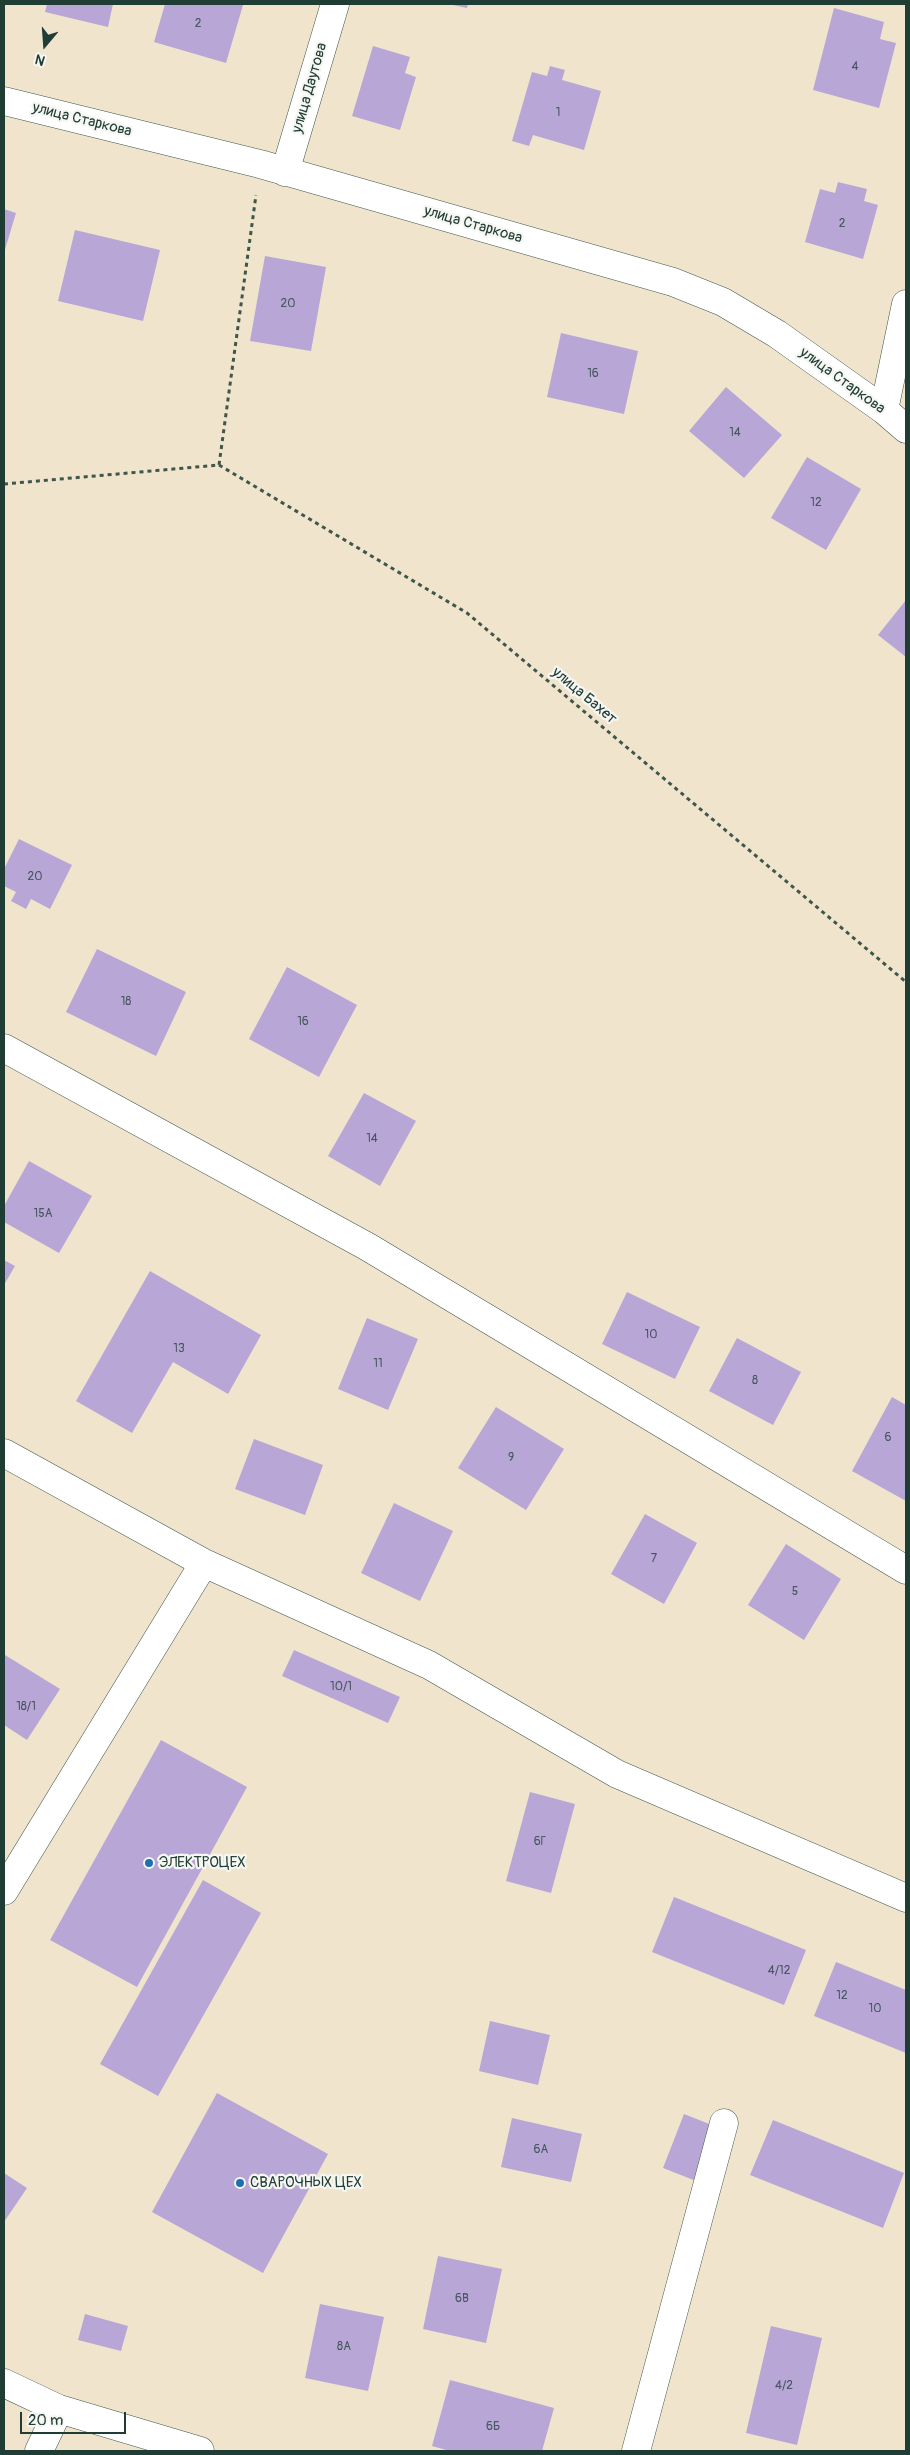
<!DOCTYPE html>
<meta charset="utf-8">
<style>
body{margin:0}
#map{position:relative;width:910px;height:2455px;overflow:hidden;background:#f1e4cc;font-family:Pangolin,sans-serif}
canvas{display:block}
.frame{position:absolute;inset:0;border:5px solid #1f3d34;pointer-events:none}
.north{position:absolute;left:20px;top:20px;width:50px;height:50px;-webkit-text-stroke:4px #f6f6f2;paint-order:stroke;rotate:198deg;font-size:14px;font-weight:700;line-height:20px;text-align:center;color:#1f3d34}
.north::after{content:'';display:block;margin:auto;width:18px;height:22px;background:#1f3d34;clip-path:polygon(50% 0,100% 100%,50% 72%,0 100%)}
.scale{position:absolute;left:20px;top:2412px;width:106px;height:22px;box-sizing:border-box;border:2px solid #1f3d34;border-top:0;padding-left:6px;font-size:15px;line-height:18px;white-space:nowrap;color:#1f3d34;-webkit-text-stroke:4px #f6f6f2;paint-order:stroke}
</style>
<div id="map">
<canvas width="910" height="2455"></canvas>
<div class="frame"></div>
<div class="north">N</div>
<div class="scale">20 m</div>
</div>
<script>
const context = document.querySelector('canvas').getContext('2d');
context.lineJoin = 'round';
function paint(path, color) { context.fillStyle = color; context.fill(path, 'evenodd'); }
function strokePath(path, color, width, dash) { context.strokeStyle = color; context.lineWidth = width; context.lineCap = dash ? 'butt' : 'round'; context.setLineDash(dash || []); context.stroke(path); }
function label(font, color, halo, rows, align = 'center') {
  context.font = font + ' Pangolin,sans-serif'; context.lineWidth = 4.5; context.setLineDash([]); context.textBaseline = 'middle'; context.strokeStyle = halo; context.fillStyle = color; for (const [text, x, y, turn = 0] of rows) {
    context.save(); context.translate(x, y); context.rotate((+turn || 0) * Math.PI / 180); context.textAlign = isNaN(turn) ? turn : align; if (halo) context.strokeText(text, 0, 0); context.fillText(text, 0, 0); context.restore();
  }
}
const building = new Path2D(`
 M47 4H113L108 27 45 12Z
 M165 4 243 5 226 63 154 42Z
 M448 4H468L467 8Z
 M834 8 884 22 880 39 896 43 879 108 813 90Z
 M373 46 410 57 405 73 416 77 400 130 352 116Z
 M550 66 565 70 562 80 601 91 584 150 533 135 529 146 512 141 532 72 547 76Z
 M838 182 867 189 864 201 878 205 863 259 805 242 820 189 835 193Z
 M4 209 16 213 4 253Z
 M75 230 160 250 143 321 58 301Z
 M265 256 326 267 311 351 250 341Z
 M561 333 638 351 624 414 547 397Z
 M726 387 782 435 744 478 689 431Z
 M807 457 861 489 826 550 771 518Z
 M906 600V657L878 635Z
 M19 839 72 865 50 909 31 899 26 909 11 901 16 892 4 886V869Z
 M97 949 186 992 156 1056 66 1012Z
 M287 967 357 1005 319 1077 249 1039Z
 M364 1093 416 1121 380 1186 328 1156Z
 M29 1161 92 1196 59 1253 4 1222V1206Z
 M4 1260 15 1266 4 1285Z
 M150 1271 261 1335 228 1394 173 1362 132 1433 76 1401Z
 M627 1292 700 1327 675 1379 602 1344Z
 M367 1318 418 1339 388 1410 338 1389Z
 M737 1338 801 1372 773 1425 709 1391Z
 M892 1397 906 1405V1501L852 1471Z
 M496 1407 564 1449 526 1510 458 1468Z
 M254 1439 323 1465 305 1515 235 1489Z
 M394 1503 453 1531 420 1601 361 1573Z
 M645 1514 697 1543 664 1604 611 1574Z
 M786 1544 841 1579 804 1640 748 1605Z
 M294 1650 400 1697 388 1723 282 1676Z
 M5 1655 60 1689 27 1740 4 1725Z
 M161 1740 247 1787 137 1987 50 1940Z
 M530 1792 575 1804 551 1893 506 1881Z
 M203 1880 261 1913 158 2096 100 2064Z
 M674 1897 806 1950 784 2005 652 1952Z
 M836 1962 906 1990V2053L814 2016Z
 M490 2021 550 2035 538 2085 479 2071Z
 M217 2093 328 2154 263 2273 152 2212Z
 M684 2114 717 2127 696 2181 663 2168Z
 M512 2118 582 2134 571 2182 501 2167Z
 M773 2120 904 2173 883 2228 750 2175Z
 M4 2173 27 2188 4 2222Z
 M438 2256 502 2269 486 2343 423 2329Z
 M320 2304 384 2317 368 2391 305 2378Z
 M85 2314 128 2326 121 2351 78 2340Z
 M771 2326 822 2338 797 2445 746 2433Z
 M450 2380 554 2408 542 2451H450L432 2446Z`);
const path = new Path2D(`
 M219 465 467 613 906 982
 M4 484 219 465 256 195`);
const minor = new Path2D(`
 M4 101 260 164 673 282 723 302 777 334 884 410 906 429
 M285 172 335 4
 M884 410 906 304
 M4 1048 368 1247 906 1570
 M4 1453 204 1563
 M4 1891 204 1563 429 1665 617 1774 906 1898
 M4 2383 59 2409 200 2451
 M39 2451 59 2409
 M636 2451 724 2123`);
const markers = [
 [149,1863,5,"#1f6fb2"],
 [240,2183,5,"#1f6fb2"]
];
const numberNames = [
 ["2",198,24],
 ["4",855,67],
 ["1",558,113],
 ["2",842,224],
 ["20",288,304],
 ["16",593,374],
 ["14",735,433],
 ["12",816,503],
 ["20",35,877],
 ["18",126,1002],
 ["16",303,1022],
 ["14",372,1139],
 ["15А",43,1214],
 ["10",651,1335],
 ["13",179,1349],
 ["11",378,1364],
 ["8",755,1381],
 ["6",888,1438],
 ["9",511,1458],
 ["7",654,1559],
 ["5",795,1592],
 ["10/1",341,1687],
 ["18/1",26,1707],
 ["6Г",540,1842],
 ["4/12",779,1971],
 ["12",842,1996],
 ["10",875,2009],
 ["6А",541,2150],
 ["6В",462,2299],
 ["8А",344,2347],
 ["4/2",784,2386],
 ["6Б",493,2427]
];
const streetNames = [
 ["улица Даутова",310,88,-74],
 ["улица Старкова",82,120,14],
 ["улица Старкова",473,225,16],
 ["улица Старкова",842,381,36],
 ["улица Бахет",584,696,40]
];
const poiNames = [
 ["ЭЛЕКТРОЦЕХ",159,1863],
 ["СВАРОЧНЫХ ЦЕХ",250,2183]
];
paint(building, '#b8a6d7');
strokePath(minor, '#3e564b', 29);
strokePath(path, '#3e564b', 3, [4, 4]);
strokePath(minor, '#fff', 28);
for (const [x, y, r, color] of markers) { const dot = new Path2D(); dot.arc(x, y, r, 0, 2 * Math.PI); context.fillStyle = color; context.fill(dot); strokePath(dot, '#f6f6f2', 2); }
label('12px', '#45575d', null, numberNames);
label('15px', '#1f3d34', '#f6f6f2', streetNames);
label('15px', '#1f3d34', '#f6f6f2', poiNames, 'left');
</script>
